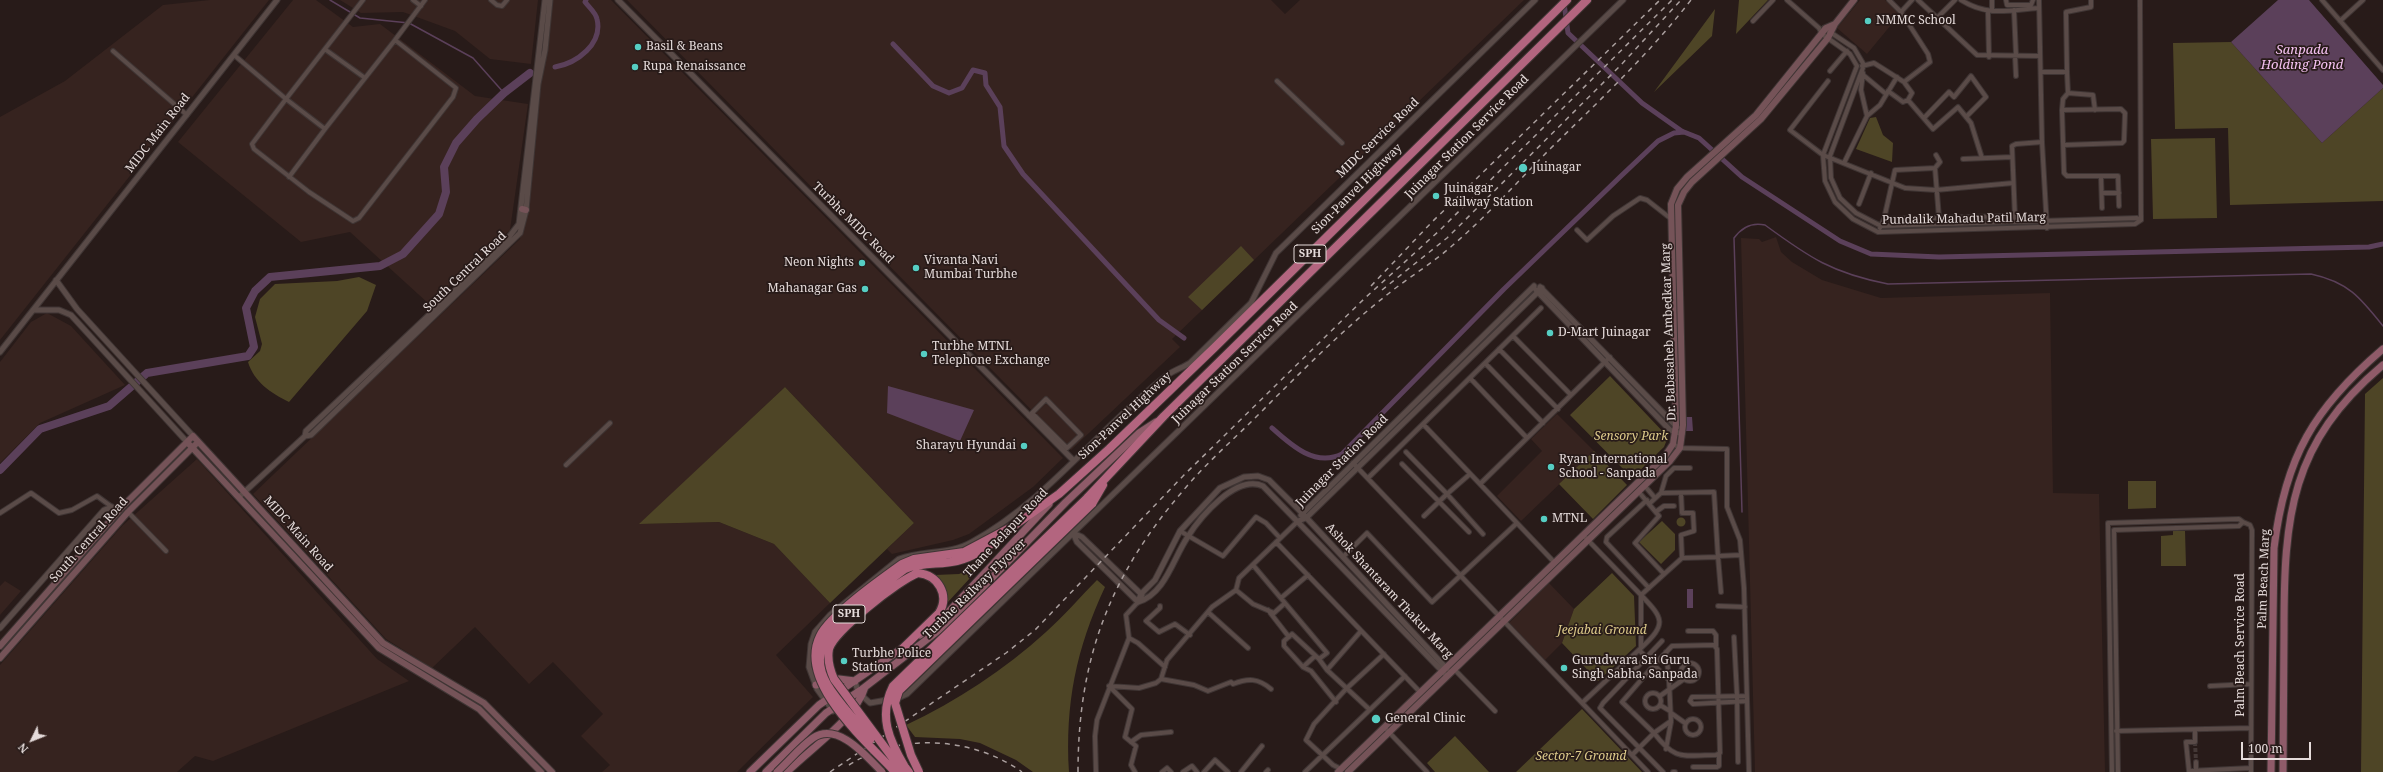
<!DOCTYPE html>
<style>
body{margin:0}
#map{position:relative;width:2383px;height:772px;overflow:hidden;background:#281b19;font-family:"Noto Serif",serif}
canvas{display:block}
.north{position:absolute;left:12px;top:720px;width:40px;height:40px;-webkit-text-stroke:3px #281b19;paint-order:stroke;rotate:227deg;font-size:11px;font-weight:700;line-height:16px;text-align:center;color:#e5dbda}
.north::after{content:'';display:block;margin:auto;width:14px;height:18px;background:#e5dbda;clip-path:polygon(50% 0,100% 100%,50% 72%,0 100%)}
.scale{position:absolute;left:2241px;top:742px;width:70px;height:18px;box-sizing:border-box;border:2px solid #e5dbda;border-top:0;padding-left:5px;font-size:12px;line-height:14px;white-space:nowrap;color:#e5dbda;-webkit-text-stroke:3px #281b19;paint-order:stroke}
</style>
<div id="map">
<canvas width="2383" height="772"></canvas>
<div class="north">N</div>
<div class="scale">100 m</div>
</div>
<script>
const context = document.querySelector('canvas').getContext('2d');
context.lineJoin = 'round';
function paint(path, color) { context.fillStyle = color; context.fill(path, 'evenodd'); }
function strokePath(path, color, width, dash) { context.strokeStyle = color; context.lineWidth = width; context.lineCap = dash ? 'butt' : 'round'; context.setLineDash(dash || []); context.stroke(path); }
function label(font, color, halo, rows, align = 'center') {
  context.font = font + ' "Noto Serif",serif'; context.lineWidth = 3.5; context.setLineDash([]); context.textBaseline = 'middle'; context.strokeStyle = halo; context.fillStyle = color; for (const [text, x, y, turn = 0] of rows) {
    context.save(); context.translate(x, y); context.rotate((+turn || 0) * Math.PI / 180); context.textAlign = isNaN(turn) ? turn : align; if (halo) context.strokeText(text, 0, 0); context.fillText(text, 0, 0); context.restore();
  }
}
const built = new Path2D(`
 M210 0H269L0 340V117L65 81 163 5Z
 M293 0H316L353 27 380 24 475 96 528 104 510 230 429 304 350 232 301 242 178 142Z
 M340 0H538L531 64 490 59 455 31 403 12 361 13Z
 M551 0H611L1063 458 1033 487 969 534 953 540 892 554 887 549 914 523 785 387 640 524 719 522 774 544 830 603 776 655 813 697 737 772H602L610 765 581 736 603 714 553 662 529 684 475 627 432 668 386 639 253 494 520 239Z
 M627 0H1271L1285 14 1300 0H1524L1172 339 1180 347 1071 450Z
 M1860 0H1885L1900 14 1867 54 1837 28Z
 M1776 237 1781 252 1792 262 1822 280 1881 298 2050 293 2053 493 2099 494 2105 772H1755L1741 238 1759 239 1762 242Z
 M47 313 71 326 125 385 40 423 0 463V362L31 322Z
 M1557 414 1594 451 1521 521 1497 496 1542 451 1531 439Z
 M197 459 377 659 409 681 213 761 195 756 177 772H0V665L122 526Z
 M5 581 21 591 0 615V586Z
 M1549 583 1574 609 1562 643 1545 660 1509 623Z`);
const green = new Path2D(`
 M1739 0H1768L1736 34Z
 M1715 9 1712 36 1654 92Z
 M2231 42 2322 143 2383 88V201L2230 205 2228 128 2175 129 2173 43Z
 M1876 117 1883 135 1893 143 1892 162 1856 149 1870 118Z
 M2215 138 2217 218 2153 219 2151 139Z
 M1241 246 1254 260 1202 310 1188 297Z
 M359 277 376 285 367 311 289 402C271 393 254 382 248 362L260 351 262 344 255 317 260 299 275 284 337 281Z
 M1610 376 1668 437 1664 447 1632 478 1570 415Z
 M2383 378V772H2361L2365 394Z
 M785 387 914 523 830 603 774 544 719 522 639 524Z
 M1594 451 1627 485 1593 519 1559 484Z
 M2128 481H2156V508L2128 509Z
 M1676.5 522a4.5 4.5 0 1 1 9 0a4.5 4.5 0 1 1-9 0Z
 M1662 521 1675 534V550L1661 564 1639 542Z
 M2173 531H2185L2186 566H2161V536L2173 535Z
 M982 565 948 602 945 586 935 575 959 574Z
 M1612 573 1634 596 1636 646 1598 681 1562 643 1574 609Z
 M1097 580 1105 587C1076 649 1065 704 1069 772H1033L1016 760 980 743 960 739 915 737 906 725C957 701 1004 670 1046 632 1064 616 1080 597 1097 580Z
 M1582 709 1642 772H1516Z
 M1455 736 1489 772H1435L1427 763Z`);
const water = new Path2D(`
 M2278 0H2309L2383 85V88L2322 143 2231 42Z
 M888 386 974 410 960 441 887 413Z
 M1686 417H1692L1693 431H1686Z
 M1687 589H1693V608H1687Z`);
const stream = new Path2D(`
 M330 0 360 18 409 23 473 58 504 93
 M1742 512 1734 238C1742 227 1752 222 1765 225 1810 258 1832 273 1888 284L2311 274C2348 282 2360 297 2383 326`);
const canal = new Path2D(`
 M1564 3 1568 33 1642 103 1683 132
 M893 44 933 86 949 93 962 88 973 70 985 73 986 85 1000 107 1004 146 1023 174 1159 320 1184 338
 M555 67C577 63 603 44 597 19 596 13 589 7 585 2L586 0
 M1272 428C1292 446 1315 467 1342 454L1504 289 1621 176 1658 141 1674 133 1684 132 1699 138 1742 177 1840 241 1871 254 1939 257 2369 247 2383 244`);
const river = new Path2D(`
 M0 470 40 429 109 406 147 373 248 356 254 347 246 308 255 291 270 277 380 266 403 254 439 214 446 192 444 167 456 143 477 119 504 93 530 73`);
const minorTunnel = new Path2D(`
 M2195 742 2196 762`);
const minor = new Path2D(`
 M363 0 286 99 325 129 395 40
 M413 0 421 6
 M491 0 497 5 502 6 507 0
 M1787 0 1819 28 1822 34 1850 54 1857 66 1823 155 1825 181 1835 202 1853 219 1878 232 2135 224 2141 220
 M1918 0 1977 55 2040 56
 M1961 0C1988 17 2009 10 2039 8
 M1992 0V11
 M2006 0 2007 5H2031L2033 0
 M2039 0 2042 142 2047 228
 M2140 0 2141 220
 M2322 0 2383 70
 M2014 10 2016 55
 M1901 12 1912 0
 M1988 12 1989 57
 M1937 18 1955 0
 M1753 21 1773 0
 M2340 21 2363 0
 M1824 28 1854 48 1864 65 1830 156 1831 178 1840 198 1856 213 1881 226 2137 218 2141 220
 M326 50 365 78
 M113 51 187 115
 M234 55 286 99 252 144 254 149 309 192 353 221 359 218 453 97 456 88 395 40 425 0
 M2015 55 2016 76
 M1862 66 1874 63 1904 82 1930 62 1928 54 1901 12 1889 0
 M1830 71 1847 51
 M2041 72H2067L2068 93 2063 99 2062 110 2064 173 2067 176H2118L2119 206
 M2067 72 2066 12 2091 7V0
 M1863 73 1861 90 1867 116
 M1862 74 1886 94
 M1277 81 1342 143
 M1828 81 1790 130 1823 155 1905 188 1936 190 2013 183
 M1904 82 1912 93 1908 100 1933 129 1958 107 1971 123 1982 158
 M1888 91 1903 102 1908 100
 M2068 93 2093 95 2095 110
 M2062 110 2121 109 2125 113 2124 141 2122 143 2064 145
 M1924 118 1949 92 1954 97 1971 76 1986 97 1966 117
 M1936 155 1940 162 1935 168 1939 218
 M1963 159 2012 157
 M1844 163 1867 116 1880 105 1897 77
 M2101 176 2102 208
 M289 177 325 129
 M2102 193H2119
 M1859 204 1871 173
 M2015 218 2012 146 2016 144 2042 142
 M1884 219 2015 216
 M1880 228 1884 219 1895 170 1935 168
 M1577 230 1587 240 1613 216 1640 198 1647 200 1670 218
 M1513 336 1571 395
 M1499 349 1558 409
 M1485 363 1543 423
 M1470 378 1527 438
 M1029 416 1046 399 1081 435 1067 448 1032 413
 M1423 424 1554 562
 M1673 444 1680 448 1727 449V507L1740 540 1744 588 1749 772
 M1406 452 1447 494 1424 516
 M1353 463 1648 772
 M1402 464 1469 532
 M566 465 610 423
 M1470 474 1447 494 1483 534
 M1368 478 1541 308
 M1480 484 1610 357
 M1644 485 1655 498
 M1638 491 1659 516 1635 543 1664 574
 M1661 493 1666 476 1674 468H1690
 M1681 493 1682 513H1693L1694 531 1681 535 1682 558
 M1647 500 1607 537 1606 542 1649 588
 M1657 511 1664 506H1674
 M128 512 166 551
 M0 513 31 493 59 513 72 510 97 496 112 507
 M2243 522 2250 525 2252 530 2251 772
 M1180 531 1223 556 1256 517 1266 523 1280 538
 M1276 542 1420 692
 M1718 556 1741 555
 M1343 557 1367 533 1432 602 1517 523
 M1718 557 1721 592
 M1253 565 1327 653 1319 659
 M1236 590 1253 604 1274 613 1285 603
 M1281 598 1308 575
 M1160 606V608L1146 621 1159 632 1175 624 1190 635
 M1718 606 1745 607
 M1268 610 1289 637
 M1209 613 1248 648
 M1361 631 1327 670 1370 710
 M1688 631H1713L1716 635V646
 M1734 637 1737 695 1738 762
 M1129 638 1138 643 1165 667
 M1662 641 1603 703 1600 708 1663 772
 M1714 645 1717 649 1720 753 1716 755C1683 755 1676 762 1654 733L1671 721 1669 680 1654 665 1672 646Z
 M1641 648C1667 624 1664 619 1641 595L1682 558 1718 557 1714 492 1661 493 1650 503
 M1666 652 1669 679
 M1681 672a9 9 0 1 1 18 0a9 9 0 1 1-18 0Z
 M1303 667 1315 656
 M1454 669 1495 711
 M1327 670 1319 659 1292 634 1284 641V646L1303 667 1311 671 1336 702
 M1161 679 1194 685 1208 691 1231 682 1233 684C1248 678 1258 678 1271 689
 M1109 686 1139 688 1156 683 1161 679 1167 660 1212 607 1236 590 1239 578 1298 521
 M1109 686 1132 709 1125 737 1136 746 1131 765 1135 772
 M2210 686 2251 684
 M1645 701a8 8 0 1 1 16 0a8 8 0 1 1-16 0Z
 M1660 696 1684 679
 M1747 696 1692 697 1690 701 1693 704 1747 701
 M1582 703 1641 648V595L1583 535
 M1660 705 1670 711
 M1671 713 1685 723
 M1685 727a8 8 0 1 1 16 0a8 8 0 1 1-16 0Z
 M1384 727 1427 772
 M2195 730V742H2186L2189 771 2251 768
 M2116 731 2251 728
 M1131 742 1141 735 1171 732
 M1666 749 1671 722
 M1632 755 1654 733 1622 702 1654 665 1639 650
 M2196 762V771
 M1693 767H1717L1719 766V754
 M1341 769 1333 765 1306 740 1314 724 1346 689 1384 654
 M1096 772 1095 736 1097 720 1129 638 1126 615 1138 602
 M1162 772 1167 768 1171 772
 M1183 772 1192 766 1197 772
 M1204 772 1215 760 1228 772
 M1241 772 1262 746
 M1266 772 1268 770
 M1305 772 1405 676
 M1673 772H1675
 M2112 772 2108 523 2239 519 2243 522 2239 526 2114 530 2118 772`);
const tertiary = new Path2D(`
 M618 0 1074 461
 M56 280 77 309 193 436
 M1540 287 1677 427
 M1536 290 1670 430 1682 434
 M33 310H59L71 315 187 442
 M0 352 277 0
 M305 436 306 431 502 246 519 224 545 0
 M239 497 305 436 311 435 520 233 526 210 538 84 545 50 550 0
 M1301 515 1534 286
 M1298 521 1306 518 1542 288
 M1073 533 1082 537 1142 595
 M1073 533 1077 542 1138 602
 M1138 602 1141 594 1155 580 1180 531 1220 488 1244 477 1258 476 1269 480 1302 513 1447 669
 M1138 602C1165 594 1173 559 1187 538 1200 517 1236 474 1263 486L1444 673
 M0 628 104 510 112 507 117 513
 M855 681 858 692 870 703 898 698 907 694 1623 0
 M833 711 817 689 809 667 811 644 815 632 830 615 899 559C923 550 950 555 972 542 1048 500 1099 428 1166 376 1174 370 1182 368 1190 363L1251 303 1276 253 1535 0`);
const secondary = new Path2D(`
 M522 209 526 210
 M187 442 379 648 479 709 541 772
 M0 646 123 506 193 436 383 643 484 703 552 772
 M0 658 128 512 195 445
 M1338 772 1665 456 1673 444 1676 425 1671 204 1677 189 1687 177 1756 115 1826 28 1835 24 1854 0
 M1348 772 1670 461 1680 448 1683 425 1678 205 1684 192 1692 182 1761 119 1828 38 1835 24`);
const primary = new Path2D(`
 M920 635 942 619 1049 504
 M816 685 839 679 855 681
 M750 772 819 705 907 645
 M766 772 826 713 861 690 947 624 1066 502 1139 433 1156 422
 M787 772C810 749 856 718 865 687
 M2271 772 2274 548C2285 457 2314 408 2383 349
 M2283 772C2283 725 2284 677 2284 630 2284 516 2290 443 2383 365`);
const motorway = new Path2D(`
 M1087 498 1164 416 1587 0
 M1092 504 1103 485
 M1015 525 1059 494 1109 449 1214 348 1567 0
 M903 648 939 613
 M905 767 909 772`);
const rail = new Path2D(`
 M1371 286 1432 222 1660 0
 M1382 290 1447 238 1619 67 1681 0
 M849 765C901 732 973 737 1022 772
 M830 772 1006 653 1035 630 1184 475 1365 298 1440 230 1672 0
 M1078 772C1078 660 1109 577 1182 492 1205 464 1232 441 1257 416 1299 374 1341 331 1388 294 1409 277 1433 263 1453 245 1488 215 1519 180 1551 148 1600 100 1649 54 1691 0`);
const primaryBridge = new Path2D(`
 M777 772C789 761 800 747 813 738 838 721 867 757 882 772`);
const motorwayBridge = new Path2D(`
 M870 740C857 721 839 704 827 684 805 646 838 623 864 601 878 590 891 579 905 569 922 562 940 565 957 561 975 557 990 545 1003 535
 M905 767C889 740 878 716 893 686L1087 498
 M895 772C866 741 797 682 820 636 830 615 881 579 902 564L914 559 964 552 1015 525
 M903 772 834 679C830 670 827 660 829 649 834 631 899 580 918 573 938 575 950 595 939 613
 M919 772 911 755 895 703 899 691 1092 504`);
const markers = [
 [1868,21,4,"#56cec3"],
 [638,47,4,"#56cec3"],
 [635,67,4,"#56cec3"],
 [1523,168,5,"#56cec3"],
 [1436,196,4,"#56cec3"],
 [862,263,4,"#56cec3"],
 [916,268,4,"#56cec3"],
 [865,289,4,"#56cec3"],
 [1550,333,4,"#56cec3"],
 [924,354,4,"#56cec3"],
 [1024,446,4,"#56cec3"],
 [1551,467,4,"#56cec3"],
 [1544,519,4,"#56cec3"],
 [844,661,4,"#56cec3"],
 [1564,668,4,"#56cec3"],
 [1376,719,5,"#56cec3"]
];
const shields = [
 [1310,254,32],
 [849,614,32]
];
const shieldNames = [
 ["SPH",1310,254],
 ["SPH",849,614]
];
const poiNames = [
 ["NMMC School",1876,21],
 ["Basil & Beans",646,47],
 ["Rupa Renaissance",643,67],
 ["Juinagar",1532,168],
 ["Juinagar",1444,189],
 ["Railway Station",1444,203],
 ["Vivanta Navi",924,261],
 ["Mumbai Turbhe",924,275],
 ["Neon Nights",854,263,"right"],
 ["Mahanagar Gas",857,289,"right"],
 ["D-Mart Juinagar",1558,333],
 ["Turbhe MTNL",932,347],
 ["Telephone Exchange",932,361],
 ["Sharayu Hyundai",1016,446,"right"],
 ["Ryan International",1559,460],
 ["School - Sanpada",1559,474],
 ["MTNL",1552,519],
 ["Turbhe Police",852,654],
 ["Station",852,668],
 ["Gurudwara Sri Guru",1572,661],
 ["Singh Sabha, Sanpada",1572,675],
 ["General Clinic",1385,719]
];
const streetNames = [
 ["MIDC Main Road",158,133,-52],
 ["Juinagar Station Service Road",1467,137,-45],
 ["MIDC Service Road",1378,138,-44],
 ["Sion-Panvel Highway",1357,189,-45],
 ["Pundalik Mahadu Patil Marg",1964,219,-1],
 ["Turbhe MIDC Road",853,223,45],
 ["South Central Road",465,272,-44],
 ["Dr. Babasaheb Ambedkar Marg",1669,332,-92],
 ["Juinagar Station Service Road",1235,363,-44],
 ["Sion-Panvel Highway",1125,416,-43],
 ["Juinagar Station Road",1342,461,-45],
 ["Thane Belapur Road",1006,533,-47],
 ["MIDC Main Road",298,534,48],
 ["South Central Road",89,540,-48],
 ["Palm Beach Marg",2264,579,-88],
 ["Turbhe Railway Flyover",975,589,-44],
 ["Ashok Shantaram Thakur Marg",1389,591,47],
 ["Palm Beach Service Road",2241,645,-90]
];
const parkNames = [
 ["Sensory Park",1631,437],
 ["Jeejabai Ground",1602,631],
 ["Sector-7 Ground",1581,757]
];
const waterNames = [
 ["Sanpada",2302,50],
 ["Holding Pond",2302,65]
];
paint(built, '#36231f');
paint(green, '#4e4526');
paint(water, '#5b405a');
strokePath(stream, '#5b405a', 1.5);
strokePath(canal, '#5b405a', 5);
strokePath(river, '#5b405a', 8);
strokePath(minorTunnel, '#443836', 4, [4, 2]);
strokePath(minor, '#3f3534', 6);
strokePath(tertiary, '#3f3534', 7);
strokePath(secondary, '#3f3534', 8);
strokePath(primary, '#3f3534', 9);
strokePath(motorway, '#3f3534', 10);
strokePath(minor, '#5a4b48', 4);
strokePath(tertiary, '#5a4b48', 5);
strokePath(secondary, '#755358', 6);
strokePath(primary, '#8f5b69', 7);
strokePath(motorway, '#b3657f', 8);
strokePath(rail, '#aa9f9e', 1.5, [5, 5]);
strokePath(primaryBridge, '#3f3534', 9, []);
strokePath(motorwayBridge, '#3f3534', 10, []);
strokePath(primaryBridge, '#8f5b69', 7);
strokePath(motorwayBridge, '#b3657f', 8);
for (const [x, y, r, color] of markers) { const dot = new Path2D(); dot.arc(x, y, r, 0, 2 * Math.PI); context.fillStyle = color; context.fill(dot); strokePath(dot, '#281b19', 1.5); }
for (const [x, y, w] of shields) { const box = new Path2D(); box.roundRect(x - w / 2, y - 9, w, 18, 3); context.fillStyle = '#281b19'; context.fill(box); strokePath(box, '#e5dbda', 1); }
label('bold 11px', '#e5dbda', null, shieldNames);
label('12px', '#e5dbda', '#281b19', poiNames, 'left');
label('12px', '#e5dbda', '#281b19', streetNames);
label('italic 12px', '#ddca8a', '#281b19', parkNames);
label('italic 13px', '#f4c1f1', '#281b19', waterNames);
</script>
